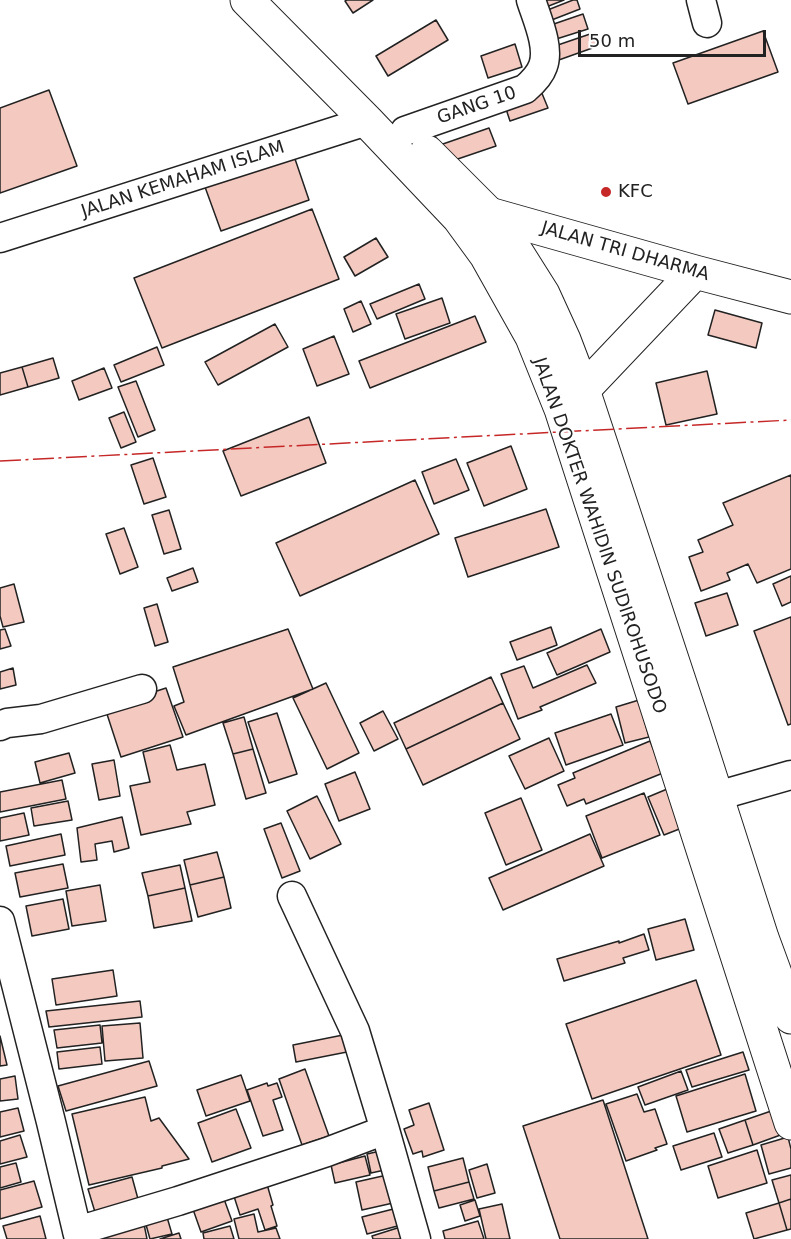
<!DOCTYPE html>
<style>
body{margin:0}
#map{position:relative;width:791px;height:1239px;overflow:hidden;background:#fff;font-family:"DejaVu Sans",sans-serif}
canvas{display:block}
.scale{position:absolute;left:578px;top:30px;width:188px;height:27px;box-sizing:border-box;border:3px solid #222;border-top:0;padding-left:8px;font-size:18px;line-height:21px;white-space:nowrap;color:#222;-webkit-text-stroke:4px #fff;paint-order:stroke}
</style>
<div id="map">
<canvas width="791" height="1239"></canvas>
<div class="scale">50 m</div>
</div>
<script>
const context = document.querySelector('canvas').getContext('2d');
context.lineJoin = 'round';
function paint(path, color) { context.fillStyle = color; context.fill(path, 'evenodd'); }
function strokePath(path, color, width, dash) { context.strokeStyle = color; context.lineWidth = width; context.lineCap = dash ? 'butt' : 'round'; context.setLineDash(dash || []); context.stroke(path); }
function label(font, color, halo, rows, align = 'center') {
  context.font = font + ' "DejaVu Sans",sans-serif'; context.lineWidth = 4.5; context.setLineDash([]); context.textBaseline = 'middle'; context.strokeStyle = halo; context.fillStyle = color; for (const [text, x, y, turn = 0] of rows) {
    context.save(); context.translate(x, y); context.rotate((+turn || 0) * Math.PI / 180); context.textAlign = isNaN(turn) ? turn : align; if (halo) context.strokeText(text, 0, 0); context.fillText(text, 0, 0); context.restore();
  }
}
const building = new Path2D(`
 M347 0H373L353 13 345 1Z
 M537 0H564L541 9Z
 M573 0H577L580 9 544 23 540 13Z
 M583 14 588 29 550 41 545 27Z
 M436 20 448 40 388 76 376 56Z
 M763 31 778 72 688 104 673 63Z
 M593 33 598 46 556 61 552 47Z
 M515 44 522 67 488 78 481 56Z
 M49 90 77 166 0 193V108Z
 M541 91 548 108 510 121 504 103Z
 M489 128 496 146 446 163 440 145Z
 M294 156 309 200 221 231 205 187Z
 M312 209 339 279 162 348 134 278Z
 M376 238 388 257 355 276 344 257Z
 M419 284 425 299 377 319 370 304Z
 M442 298 450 323 405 339 396 314Z
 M361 301 371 324 353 332 344 309Z
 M715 310 762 323 756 348 708 335Z
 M475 316 486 342 370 388 359 361Z
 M275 324 288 347 218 385 205 362Z
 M334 336 349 374 317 386 303 349Z
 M157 347 164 365 121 382 114 365Z
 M53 358 59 378 28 387 22 367Z
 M22 367 28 387 0 395V373Z
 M104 368 112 388 79 400 72 381Z
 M707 371 717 414 666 425 656 383Z
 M136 381 155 430 138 437 118 387Z
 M124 412 136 442 121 448 109 418Z
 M309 417 326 463 241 496 223 451Z
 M511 446 527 489 484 506 467 463Z
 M153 458 166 497 144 504 131 465Z
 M456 459 469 490 434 504 422 472Z
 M791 475V569L757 583 748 564 727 573 730 580 701 591 689 557 703 552 698 540 733 525 723 503Z
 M415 480 439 534 300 596 276 543Z
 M546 509 559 547 468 577 455 538Z
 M169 510 181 549 164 554 152 515Z
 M124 528 138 567 120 574 106 534Z
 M193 568 198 582 172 591 167 578Z
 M791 576V602L782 606 773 584Z
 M14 584 24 622 3 627 0 616V588Z
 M727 593 738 625 706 636 695 603Z
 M157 604 168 642 155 646 144 608Z
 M791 617V724L788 725 754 631Z
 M551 627 557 645 517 660 510 642Z
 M5 629 11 646 0 649V630Z
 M288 629 313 689 186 735 174 706 184 702 173 667Z
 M601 629 610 652 557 675 547 653Z
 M587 665 596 683 540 707 542 710 518 719 501 674 524 666 533 688Z
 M13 668 16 685 0 689V672Z
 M491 677 503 703 406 749 394 723Z
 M326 683 359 753 327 769 293 698Z
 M166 688 183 737 121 757 105 708Z
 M639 700 649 737 625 743 616 707Z
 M503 703 520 739 423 785 406 749Z
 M383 711 398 739 374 751 360 723Z
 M277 713 297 774 269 783 248 722Z
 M611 714 623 745 566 765 555 733Z
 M244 717 253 749 233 754 223 723Z
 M549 738 564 771 525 789 509 756Z
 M650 741 663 773 586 804 584 799 567 806 558 785 575 778 573 773Z
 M170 745 177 770 205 764 215 805 187 812 191 824 141 835 130 786 150 782 143 752Z
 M253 749 266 793 246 799 233 754Z
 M69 753 75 773 40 783 35 762Z
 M114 760 120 796 99 800 92 764Z
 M355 772 370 809 339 821 325 784Z
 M62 780 66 799 0 812V792Z
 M672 787 687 826 664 835 648 797Z
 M644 793 660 835 602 858 586 816Z
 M317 796 341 844 310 859 287 811Z
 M521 798 542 850 506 865 485 813Z
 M68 801 72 820 34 826 31 808Z
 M24 813 29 835 0 841V818Z
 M122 817 129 848 114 852 112 841 95 844 97 860 81 862 77 828Z
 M281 823 300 871 282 878 264 829Z
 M61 834 65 855 10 866 6 846Z
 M590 834 604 866 503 910 489 878Z
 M217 852 224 877 190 885 184 860Z
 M63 864 68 888 20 897 15 873Z
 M180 865 185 888 148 896 142 873Z
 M224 877 231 908 198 917 190 885Z
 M100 885 106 921 72 926 66 891Z
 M185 888 192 921 154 928 148 896Z
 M63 899 69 929 32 936 26 906Z
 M685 919 694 950 656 960 648 929Z
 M644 934 649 950 623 958 625 963 564 981 557 959 619 941V943Z
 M113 970 117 996 56 1005 52 979Z
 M696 980 721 1055 592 1099 566 1024Z
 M140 1001 142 1017 49 1027 46 1011Z
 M140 1023 143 1058 105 1061 102 1026Z
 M100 1025 102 1043 57 1048 54 1030Z
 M343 1035 347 1052 296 1062 293 1045Z
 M0 1036 7 1065 0 1066Z
 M100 1047 102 1064 59 1069 57 1052Z
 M743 1052 749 1070 692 1087 686 1070Z
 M149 1061 157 1086 66 1111 58 1086Z
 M305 1069 329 1136 302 1145 279 1079Z
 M681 1071 688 1090 645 1105 638 1087Z
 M745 1074 756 1111 687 1132 676 1096Z
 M241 1075 250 1101 206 1116 197 1090Z
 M15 1076 18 1099 0 1101V1079Z
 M267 1083 268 1086 277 1083 282 1097 273 1100 283 1130 263 1136 247 1090Z
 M637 1094 644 1112 655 1109 667 1144 655 1148 657 1150 626 1161 606 1104Z
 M145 1097 151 1121 159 1118 189 1159 162 1166V1168L89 1185 72 1114Z
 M603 1100 648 1239H560L523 1126Z
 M429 1103 444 1150 423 1157 422 1151 413 1154 404 1129 414 1125 409 1110Z
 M18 1108 24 1131 0 1137V1112Z
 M236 1109 251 1148 212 1162 198 1123Z
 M777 1109 786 1133 753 1145 745 1120Z
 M745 1120 753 1145 728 1153 719 1129Z
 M714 1133 722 1157 681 1170 673 1146Z
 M20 1135 27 1157 0 1164V1141Z
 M788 1137 791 1149V1168L769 1174 761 1145Z
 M389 1149 394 1168 371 1173 367 1154Z
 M757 1150 767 1183 718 1198 708 1166Z
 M365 1156 370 1175 335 1183 331 1165Z
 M463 1158 469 1182 434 1191 428 1167Z
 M16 1163 21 1182 0 1188V1167Z
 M487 1164 495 1193 477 1198 469 1170Z
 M396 1173 402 1201 362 1210 356 1182Z
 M264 1174 273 1205 271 1206 277 1226 265 1230 258 1209 240 1215 230 1184Z
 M791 1175V1199L779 1203 772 1180Z
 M132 1177 141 1210 98 1222 88 1189Z
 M34 1181 42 1207 0 1219V1190Z
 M469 1182 474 1199 439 1208 434 1191Z
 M220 1188 232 1221 201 1232 189 1198Z
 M791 1199V1229L787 1230 779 1203Z
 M475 1200 480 1216 465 1221 460 1205Z
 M779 1203 787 1230 754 1239 746 1213Z
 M502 1204 510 1239H486L479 1209Z
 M405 1206 409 1223 367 1234 362 1217Z
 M164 1207 172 1234 150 1239 143 1214Z
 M254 1214 258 1232 276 1228 280 1239H239L234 1219Z
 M40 1216 46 1239H7L3 1226Z
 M143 1219 147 1239H104L101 1229Z
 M478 1221 484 1239H445L443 1231Z
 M410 1224 415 1239H373L372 1236Z
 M230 1226 234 1239H204L203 1233Z
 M179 1233 181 1239H160Z`);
const minor = new Path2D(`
 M701 0 707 23
 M405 131 525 89C532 83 540 75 543 66 550 47 537 19 531 0
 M0 238 367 121
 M0 726 7 723 41 719 142 689
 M717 796 791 775
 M292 896 355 1031 385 1130
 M0 921 51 1122 79 1239
 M77 1231 178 1201 327 1152 385 1130 416 1239`);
const major = new Path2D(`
 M472 216 489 214 695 272 791 297
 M583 390 695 272`);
const highway = new Path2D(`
 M247 0 367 121 459 218 486 255 532 337 561 409 791 1123
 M427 152 489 214 514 248 543 294 564 340 583 390 694 726 762 938 791 1017`);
const power = new Path2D(`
 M0 461 791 420`);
const markers = [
 [606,192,6,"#c62828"]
];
const streetNames = [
 ["GANG 10",477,106,-19],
 ["JALAN KEMAHAM ISLAM",183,180,-18],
 ["JALAN TRI DHARMA",625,252,16],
 ["JALAN DOKTER WAHIDIN SUDIROHUSODO",599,536,71]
];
const poiNames = [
 ["KFC",618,192]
];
paint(building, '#f3c9c0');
strokePath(building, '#222', 1.5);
strokePath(minor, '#222', 31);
strokePath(major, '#222', 35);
strokePath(highway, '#222', 35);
strokePath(minor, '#fff', 28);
strokePath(major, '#fff', 33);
strokePath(highway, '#fff', 33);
strokePath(power, '#c62828', 1.5, [21, 4.5, 3, 4.5]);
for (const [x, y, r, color] of markers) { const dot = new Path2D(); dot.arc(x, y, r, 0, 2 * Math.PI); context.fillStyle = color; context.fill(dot); strokePath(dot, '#fff', 2); }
label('18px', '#222', '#fff', streetNames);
label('18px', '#222', '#fff', poiNames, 'left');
</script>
